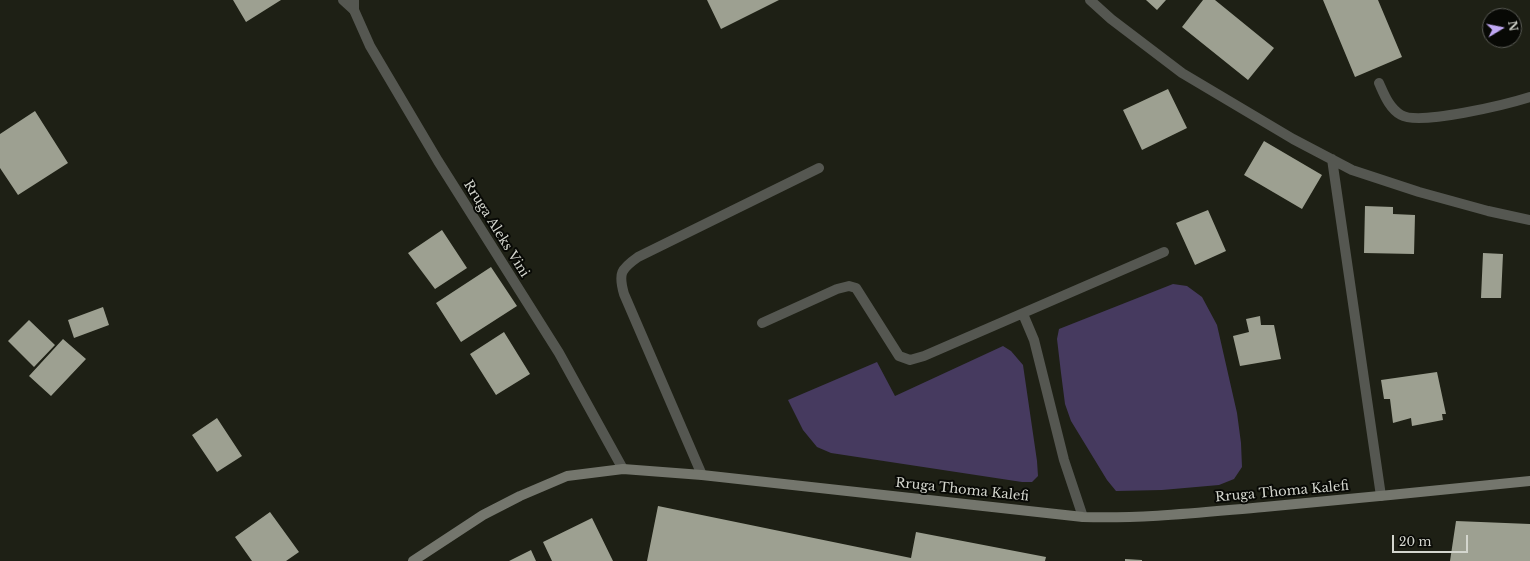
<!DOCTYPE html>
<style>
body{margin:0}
#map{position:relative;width:1530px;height:561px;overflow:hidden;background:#1e2015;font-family:"Libre Baskerville",serif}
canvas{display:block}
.north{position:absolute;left:1482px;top:8px;width:40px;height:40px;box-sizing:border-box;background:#080905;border:1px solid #5a5b55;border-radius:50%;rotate:80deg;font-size:11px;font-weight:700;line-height:16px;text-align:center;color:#d4d6ce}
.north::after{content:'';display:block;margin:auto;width:14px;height:18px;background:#c0a8f3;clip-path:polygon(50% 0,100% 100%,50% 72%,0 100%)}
.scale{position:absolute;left:1392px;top:535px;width:76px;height:18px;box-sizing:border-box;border:2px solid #d4d6ce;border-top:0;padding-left:5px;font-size:12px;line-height:14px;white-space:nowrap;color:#d4d6ce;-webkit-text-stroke:3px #080905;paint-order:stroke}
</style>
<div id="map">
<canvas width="1530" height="561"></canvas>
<div class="north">N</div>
<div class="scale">20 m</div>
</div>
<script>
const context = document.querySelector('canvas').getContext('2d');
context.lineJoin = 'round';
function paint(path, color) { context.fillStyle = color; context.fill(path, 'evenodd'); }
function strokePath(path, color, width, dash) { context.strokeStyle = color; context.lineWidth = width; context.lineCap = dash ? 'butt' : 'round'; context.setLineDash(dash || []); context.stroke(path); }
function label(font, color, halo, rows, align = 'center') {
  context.font = font + ' "Libre Baskerville",serif'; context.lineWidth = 4; context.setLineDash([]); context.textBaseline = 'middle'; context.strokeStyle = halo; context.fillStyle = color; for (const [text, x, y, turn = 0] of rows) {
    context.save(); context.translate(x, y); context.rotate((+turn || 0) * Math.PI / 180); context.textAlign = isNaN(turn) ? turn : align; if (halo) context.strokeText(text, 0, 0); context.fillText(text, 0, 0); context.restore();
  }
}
const green = new Path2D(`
 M1173 284 1187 286 1202 297 1217 325 1237 413 1241 443 1242 467 1234 479 1219 485 1162 490 1116 491 1107 480 1071 421 1065 404 1061 373 1057 339 1059 329Z
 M1003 346 1011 351 1023 365 1037 461 1038 476 1032 482H1022L831 453 817 447 803 430 788 400 877 362 895 396Z`);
const building = new Path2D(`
 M233 0H281L246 22Z
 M707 0H779L721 29Z
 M1146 0H1166L1157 10Z
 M1203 0H1215L1274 48 1248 80 1182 27Z
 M1323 0H1378L1402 57 1355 77Z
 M1168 89 1187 128 1142 150 1123 110Z
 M35 111 68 163 18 195 0 168V134Z
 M1264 141 1322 175 1302 209 1244 175Z
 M1365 206 1393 207V214L1415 215 1414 254 1364 253Z
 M1208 210 1226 251 1195 265 1176 223Z
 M442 230 467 268 435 289 408 253Z
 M1483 253 1503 254 1501 298H1481Z
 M491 267 517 306 461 342 436 303Z
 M103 307 109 325 74 338 68 320Z
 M1260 316 1261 325H1274L1281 359 1240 366 1233 336 1249 332 1246 319Z
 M29 320 55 345 34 367 8 341Z
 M504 332 530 374 496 395 470 354Z
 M63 339 86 359 51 396 29 376Z
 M1437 372 1446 414H1442L1443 420 1412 426 1411 418 1393 423 1390 399H1384L1381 380Z
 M217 418 242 456 217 472 192 435Z
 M658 506 911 558 916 532 1046 557 1045 561H647Z
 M270 512 299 552 286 561H252L235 537Z
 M592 518 613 561H552L543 542Z
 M1456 521 1530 524V561H1450Z
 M531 550 536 561H509Z
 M1125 559 1142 560V561H1125Z`);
const service = new Path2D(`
 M1379 83C1384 94 1389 108 1401 115 1419 126 1508 104 1530 97`);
const minor = new Path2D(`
 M343 0 354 10
 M1090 0 1111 19 1182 73 1293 139 1352 170 1419 192 1488 211 1530 220
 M1332 159 1381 496
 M1023 314 1034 340 1064 460 1083 517
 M762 323 837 289 849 286 856 288 899 356 910 360 924 356 1164 252
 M702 475 624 294C618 273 621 269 638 257L819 168`);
const tertiary = new Path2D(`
 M354 0V10L370 46 438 161 559 353 623 469`);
const secondary = new Path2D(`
 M413 561 483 515 520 496 567 476 623 469 702 475 1083 517C1143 519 1204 512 1264 507 1353 499 1441 490 1530 481`);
const streetNames = [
 ["Rruga Aleks Vini",496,229,58],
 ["Rruga Thoma Kalefi",962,490,6],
 ["Rruga Thoma Kalefi",1282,492,-5]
];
paint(green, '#463a5f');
paint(building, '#9da091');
strokePath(service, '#555751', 10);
strokePath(minor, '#555751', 10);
strokePath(tertiary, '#555751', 10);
strokePath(secondary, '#74766d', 10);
label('13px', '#d4d6ce', '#080905', streetNames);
</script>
